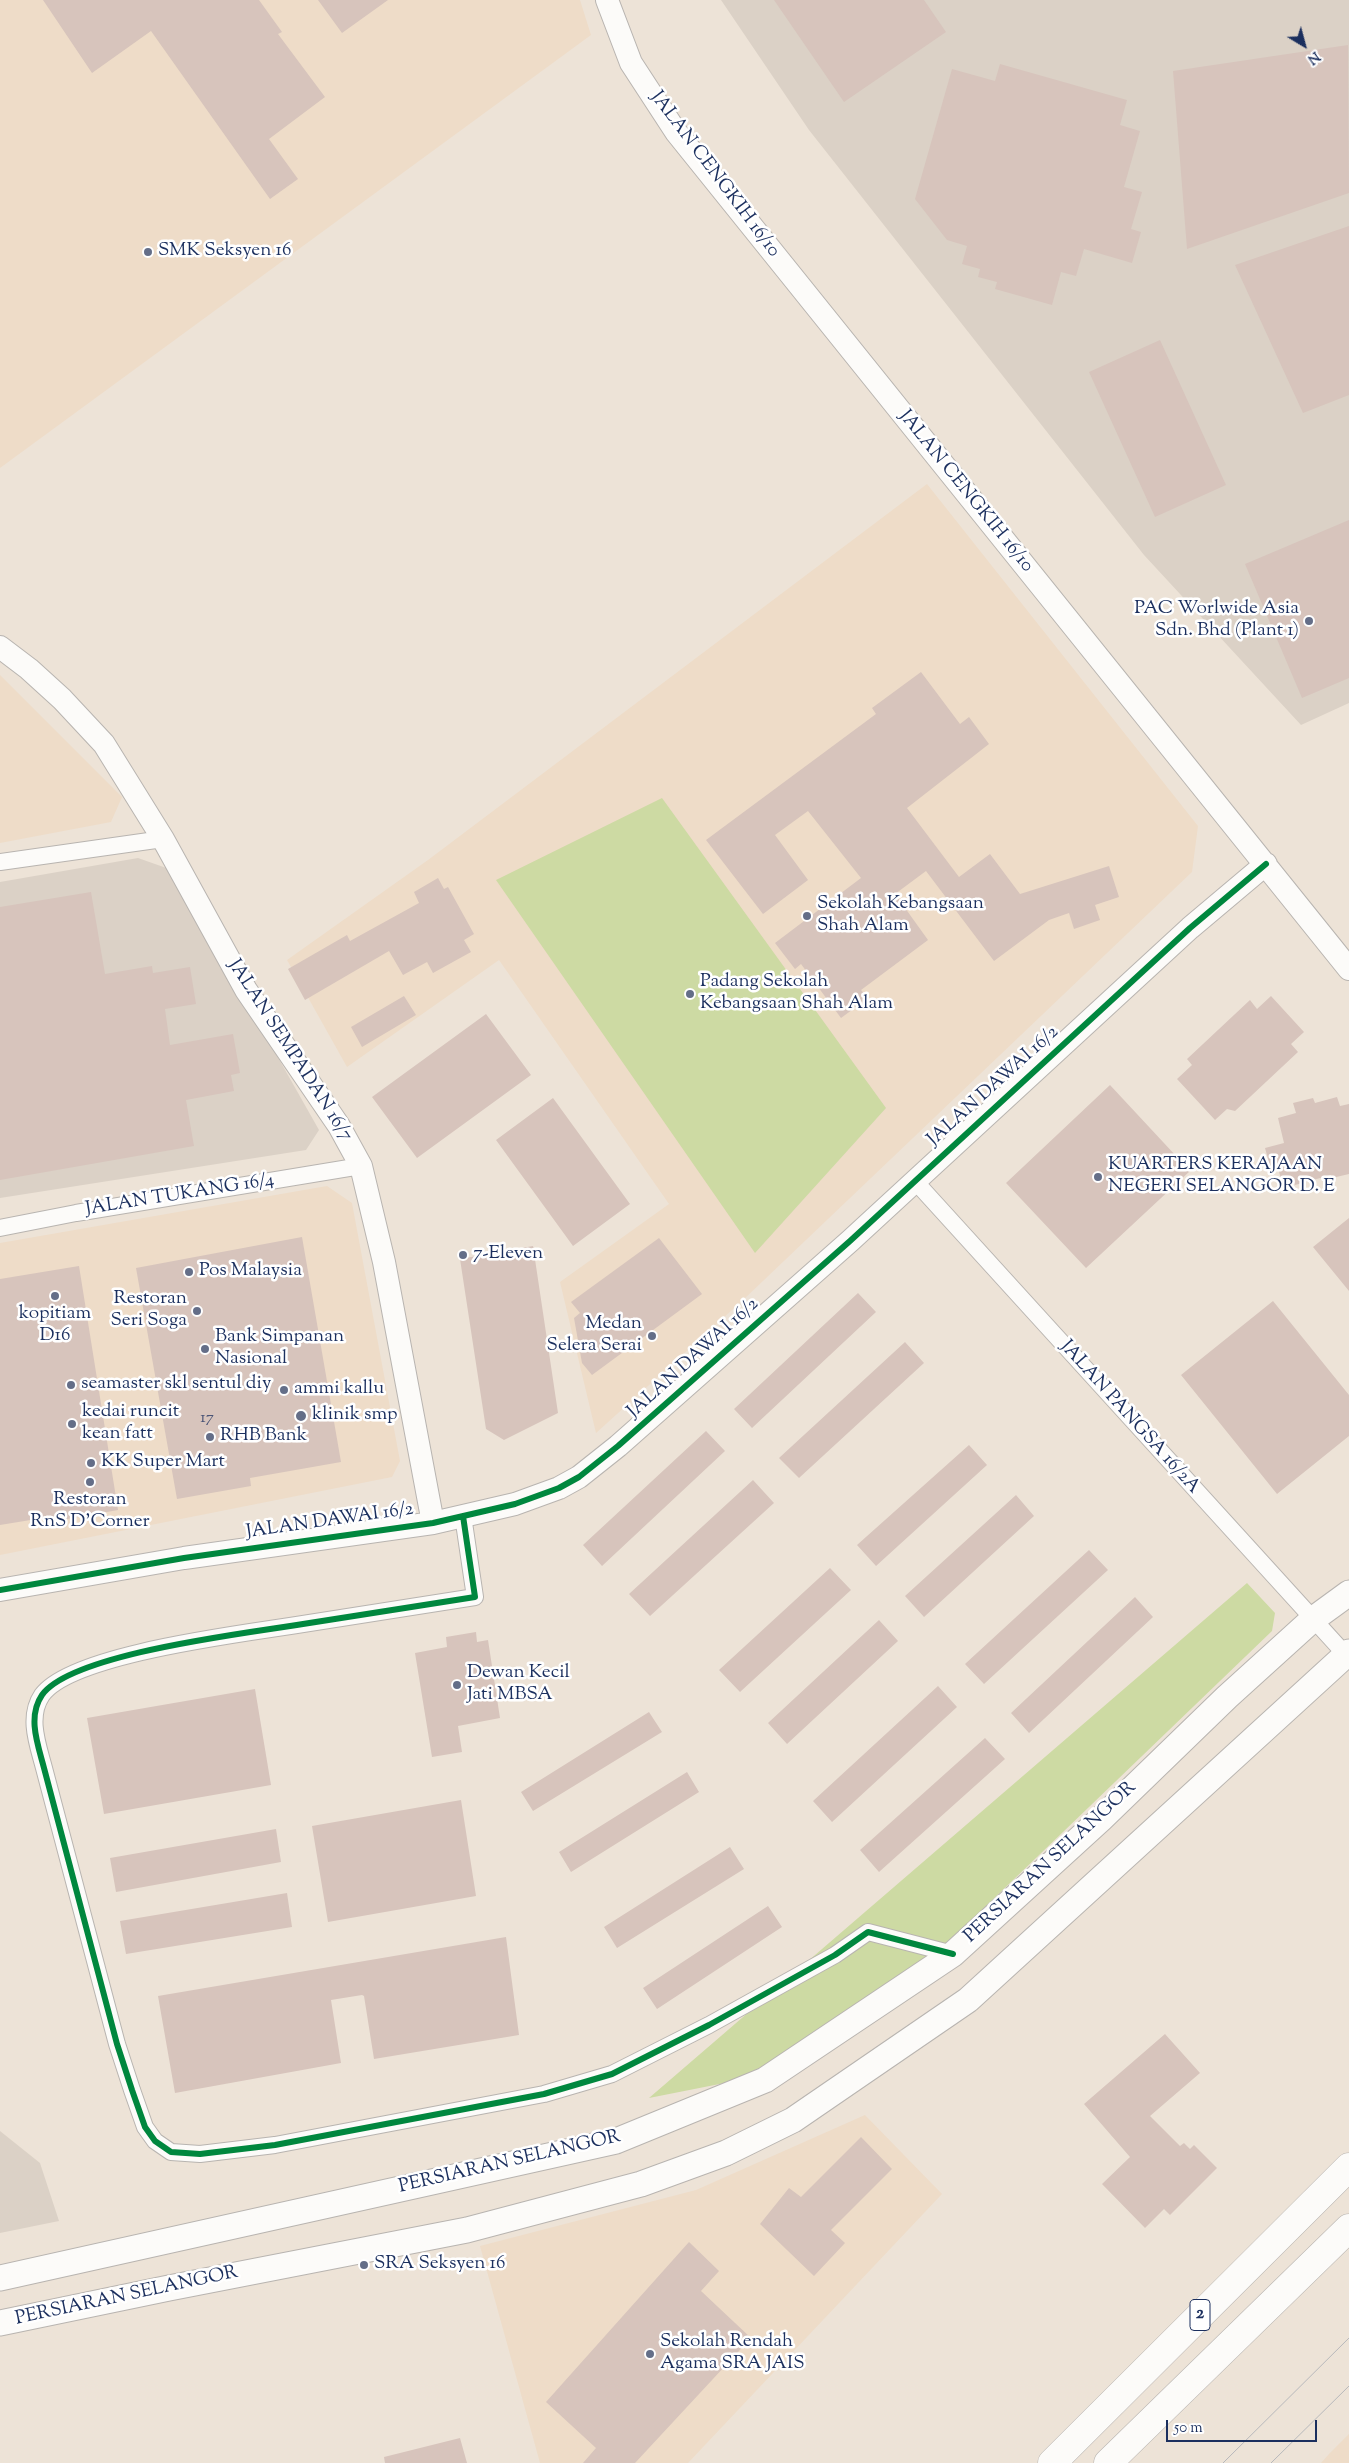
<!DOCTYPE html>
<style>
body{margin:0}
#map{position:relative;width:1349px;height:2463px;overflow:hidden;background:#ede3d7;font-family:"Sorts Mill Goudy",serif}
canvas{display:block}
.north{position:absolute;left:1279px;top:20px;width:50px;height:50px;-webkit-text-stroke:4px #fff;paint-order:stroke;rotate:143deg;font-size:14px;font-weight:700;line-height:20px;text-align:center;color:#1b2f5e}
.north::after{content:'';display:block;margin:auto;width:18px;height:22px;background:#1b2f5e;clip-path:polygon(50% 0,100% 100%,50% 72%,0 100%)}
.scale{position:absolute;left:1166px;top:2420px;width:151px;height:22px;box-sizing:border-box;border:2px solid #1b2f5e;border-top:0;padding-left:6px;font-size:15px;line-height:18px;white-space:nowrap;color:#1b2f5e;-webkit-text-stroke:4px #fff;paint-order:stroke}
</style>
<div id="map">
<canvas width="1349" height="2463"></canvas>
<div class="north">N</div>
<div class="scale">50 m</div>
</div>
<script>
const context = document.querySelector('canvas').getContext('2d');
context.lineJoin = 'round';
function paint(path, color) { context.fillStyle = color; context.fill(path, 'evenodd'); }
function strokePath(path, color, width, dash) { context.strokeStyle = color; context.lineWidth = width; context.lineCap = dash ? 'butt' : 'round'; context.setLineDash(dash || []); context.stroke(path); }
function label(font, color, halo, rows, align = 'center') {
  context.font = font + ' "Sorts Mill Goudy",serif'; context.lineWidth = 5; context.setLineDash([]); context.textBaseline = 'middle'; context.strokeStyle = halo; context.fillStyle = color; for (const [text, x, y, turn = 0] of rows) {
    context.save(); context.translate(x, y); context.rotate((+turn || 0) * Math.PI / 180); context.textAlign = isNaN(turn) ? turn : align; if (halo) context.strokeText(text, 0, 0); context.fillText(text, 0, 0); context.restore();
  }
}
const built = new Path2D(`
 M0 0H580L591 35 0 468Z
 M927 484 1198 826 1192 872 742 1301 596 1433 560 1282 669 1204 499 960 347 1067 287 960 428 860Z
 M0 675 122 797 111 822 0 843Z
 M327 1186 352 1203 400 1461 392 1477 0 1555V1243Z
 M865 2115 942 2194 688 2463H540L480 2246 696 2190Z
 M1349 2434V2463H1321L1329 2454Z`);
const industrial = new Path2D(`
 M721 0H1349V703L1301 725 1144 555 809 130Z
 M138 858 172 870 319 1130 306 1150 0 1198V882Z
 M0 2131 40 2163 59 2221 0 2233Z`);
const green = new Path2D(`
 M662 798 886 1108 755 1253 496 880Z
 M1247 1583 1275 1613 1272 1631 932 1958 765 2075 649 2098Z`);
const building = new Path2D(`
 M43 0H259L282 32 278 34 325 97 269 139 298 179 270 199 151 31 92 73Z
 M318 0H388L342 33Z
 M774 0H924L946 32 844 102Z
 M1348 45 1349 193 1187 249 1173 71Z
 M1000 64 1127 100 1120 125 1140 131 1124 187 1142 192 1131 229 1141 232 1132 263 1084 249 1076 276 1061 272 1052 305 995 289 997 282 978 277 980 269 962 264 967 246 947 240 915 199 952 69 995 81Z
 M1349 226V395L1303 413 1235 265Z
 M1160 340 1226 485 1155 517 1089 372Z
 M1349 520V678L1302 698 1245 564Z
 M921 672 960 724 969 717 989 744 907 808 959 877 990 854 1020 894 1109 866 1119 897 1095 905 1100 920 1074 929 1069 913 1049 920 994 961 926 871 895 894 928 940 861 990 868 998 841 1018 801 964 795 969 775 943 861 878 808 811 775 835 808 880 763 914 706 840 876 714 872 708Z
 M438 878 444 889 448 887 474 934 464 940 471 952 433 973 427 962 403 975 389 951 305 1000 288 969 347 935 350 941 419 903 414 892Z
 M91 892 105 974 152 966 153 973 190 967 196 1004 165 1009 170 1045 233 1034 240 1073 231 1075 234 1091 186 1100 194 1146 0 1180V907Z
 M404 996 416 1015 362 1047 351 1027Z
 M1271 996 1304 1032 1291 1044 1298 1052 1235 1111 1227 1109 1215 1120 1177 1079 1192 1065 1187 1059 1250 1000 1257 1009Z
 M486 1014 531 1075 417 1158 372 1097Z
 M1110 1085 1190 1171 1086 1268 1006 1183Z
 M1337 1097 1340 1106 1349 1104V1174L1332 1178 1331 1175 1295 1185 1294 1179 1282 1183 1277 1164 1270 1166 1265 1148 1284 1143 1278 1118 1296 1113 1293 1103 1313 1098 1315 1103Z
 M553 1098 630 1204 573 1246 496 1140Z
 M1349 1218V1291L1313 1247Z
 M302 1237 341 1462 250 1478 251 1486 177 1499 136 1268Z
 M659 1238 702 1294 592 1375 582 1363 574 1318 580 1313 571 1302Z
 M533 1246 558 1413 504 1440 486 1429 460 1259Z
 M79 1266 118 1510 56 1521 55 1516 0 1525V1279Z
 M858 1293 876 1312 752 1428 734 1409Z
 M1273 1301 1349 1395V1436L1277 1494 1181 1375Z
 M905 1342 924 1363 799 1478 779 1458Z
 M706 1431 725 1451 602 1566 583 1545Z
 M969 1445 987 1465 876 1566 857 1545Z
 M753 1480 774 1503 650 1616 629 1594Z
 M1016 1495 1034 1516 924 1617 905 1596Z
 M1089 1550 1108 1570 984 1684 965 1664Z
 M830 1568 851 1590 740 1692 719 1670Z
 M1135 1597 1153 1617 1029 1733 1011 1713Z
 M879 1620 898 1641 787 1744 768 1723Z
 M476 1632 477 1642 488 1640 500 1718 458 1726 462 1752 432 1757 415 1653 447 1647 446 1637Z
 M938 1686 957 1707 832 1822 813 1801Z
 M255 1689 271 1785 104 1814 87 1718Z
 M649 1712 662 1732 533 1811 521 1792Z
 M985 1738 1005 1759 879 1872 860 1850Z
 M687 1772 699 1792 571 1872 559 1852Z
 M461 1800 476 1896 328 1922 312 1826Z
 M276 1829 281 1862 116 1892 110 1858Z
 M730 1847 744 1869 617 1948 604 1927Z
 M287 1893 292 1927 126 1954 120 1921Z
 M768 1906 782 1927 657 2009 643 1988Z
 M506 1937 519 2035 374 2059 364 1996 362 1995 331 2000 341 2063 175 2093 158 1996Z
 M1165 2034 1200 2073 1150 2116 1180 2146 1184 2143 1190 2149 1194 2145 1217 2168 1170 2215 1164 2209 1145 2228 1102 2184 1130 2157 1084 2104Z
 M861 2137 892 2169 831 2230 845 2243 814 2276 760 2224 789 2188 801 2197Z
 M689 2242 719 2271 701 2291 751 2338 635 2463H583L596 2448 546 2402Z
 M460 2438 467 2463H385L384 2457Z`);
const street = new Path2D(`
 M0 862 163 839
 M914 1180 1346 1655
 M0 1228 76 1213 361 1166
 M463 1516 475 1597C418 1606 360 1615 303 1624 249 1633 72 1653 42 1695 27 1717 38 1745 44 1768L117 2044 132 2090 145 2127 155 2141 171 2152 200 2154 275 2145 544 2094 612 2074 709 2025 835 1955 868 1932 953 1954`);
const secondary = new Path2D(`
 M607 0 631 63 676 132 1349 969
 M0 647 29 669 62 699 104 744 163 839 246 990 339 1126 361 1166 384 1262 433 1523
 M0 1590 184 1558 433 1523 515 1504 559 1488 579 1477 618 1446 850 1241 1190 928 1266 864`);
const primary = new Path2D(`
 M0 2278 616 2141 765 2080 953 1954 1101 1819 1227 1697 1312 1620 1349 1593
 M0 2323 169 2288 467 2230 641 2184 726 2153 793 2120 968 2000 1349 1652`);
const highway = new Path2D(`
 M1052 2463 1349 2167
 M1108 2463 1349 2228`);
const tram = new Path2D(`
 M1223 2463 1349 2338
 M1271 2463 1349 2386`);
const cycleway = new Path2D(`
 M463 1516 475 1597C418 1606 360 1615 303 1624 249 1633 72 1653 42 1695 27 1717 38 1745 44 1768L117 2044 132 2090 145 2127 155 2141 171 2152 200 2154 275 2145 544 2094 612 2074 709 2025 835 1955 868 1932 953 1954
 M0 1590 184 1558 433 1523 515 1504 559 1488 579 1477 618 1446 850 1241 1190 928 1266 864`);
const markers = [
 [148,252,5,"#646e88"],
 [1309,621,5,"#646e88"],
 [807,916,5,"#646e88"],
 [690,994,5,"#646e88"],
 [1098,1177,5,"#646e88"],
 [463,1255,5,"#646e88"],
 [189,1272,5,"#646e88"],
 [55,1296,5,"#646e88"],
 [197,1311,5,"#646e88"],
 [652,1336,5,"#646e88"],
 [205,1349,5,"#646e88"],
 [71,1385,5,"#646e88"],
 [284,1390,5,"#646e88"],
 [301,1416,6,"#646e88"],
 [72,1424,5,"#646e88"],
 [210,1437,5,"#646e88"],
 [91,1463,5,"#646e88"],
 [90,1482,5,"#646e88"],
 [457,1685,5,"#646e88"],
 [364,2265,5,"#646e88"],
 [650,2354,5,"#646e88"]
];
const numberNames = [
 ["17",207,1419]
];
const shields = [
 [1200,2315,20]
];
const shieldNames = [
 ["2",1200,2315]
];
const streetNames = [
 ["JALAN CENGKIH 16/10",714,175,53],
 ["JALAN CENGKIH 16/10",965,492,51],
 ["JALAN SEMPADAN 16/7",289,1051,57],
 ["JALAN DAWAI 16/2",994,1087,-42],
 ["JALAN TUKANG 16/4",180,1196,-9],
 ["JALAN DAWAI 16/2",694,1359,-42],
 ["JALAN PANGSA 16/2A",1129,1418,48],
 ["JALAN DAWAI 16/2",330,1522,-8],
 ["PERSIARAN SELANGOR",1051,1863,-43],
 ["PERSIARAN SELANGOR",510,2163,-13],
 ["PERSIARAN SELANGOR",127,2297,-12]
];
const poiNames = [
 ["SMK Seksyen 16",158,252],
 ["PAC Worlwide Asia",1299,610,"right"],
 ["Sdn. Bhd (Plant 1)",1299,632,"right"],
 ["Sekolah Kebangsaan",817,905],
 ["Shah Alam",817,927],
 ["Padang Sekolah",700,983],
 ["Kebangsaan Shah Alam",700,1005],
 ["KUARTERS KERAJAAN",1108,1166],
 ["NEGERI SELANGOR D. E",1108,1188],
 ["7-Eleven",473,1255],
 ["Pos Malaysia",199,1272],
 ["Restoran",187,1300,"right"],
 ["Seri Soga",187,1322,"right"],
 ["kopitiam",55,1315,"center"],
 ["D16",55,1337,"center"],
 ["Medan",642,1325,"right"],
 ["Selera Serai",642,1347,"right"],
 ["Bank Simpanan",215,1338],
 ["Nasional",215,1360],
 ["seamaster skl sentul diy",81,1385],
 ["ammi kallu",294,1390],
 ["kedai runcit",82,1413],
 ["kean fatt",82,1435],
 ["klinik smp",312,1416],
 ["RHB Bank",220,1437],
 ["KK Super Mart",101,1463],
 ["Restoran",90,1501,"center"],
 ["RnS D'Corner",90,1523,"center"],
 ["Dewan Kecil",467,1674],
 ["Jati MBSA",467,1696],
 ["SRA Seksyen 16",374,2265],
 ["Sekolah Rendah",660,2343],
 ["Agama SRA JAIS",660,2365]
];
paint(built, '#eedcc8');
paint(industrial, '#dbd1c6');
paint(green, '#cddaa3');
paint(building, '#d7c4bc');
strokePath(street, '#b8b4b0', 18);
strokePath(secondary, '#b8b4b0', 24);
strokePath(primary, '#b8b4b0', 27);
strokePath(highway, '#b8b4b0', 29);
strokePath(street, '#fcfbf9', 16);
strokePath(secondary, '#fcfbf9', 22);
strokePath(primary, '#fcfbf9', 25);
strokePath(highway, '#fcfbf9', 28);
strokePath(tram, '#b7b8bb', 1);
strokePath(cycleway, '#00873e', 6);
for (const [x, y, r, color] of markers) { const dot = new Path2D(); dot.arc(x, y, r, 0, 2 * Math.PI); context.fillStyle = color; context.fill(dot); strokePath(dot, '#fff', 2); }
label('16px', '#4a5476', null, numberNames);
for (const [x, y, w] of shields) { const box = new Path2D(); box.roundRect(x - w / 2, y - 15.5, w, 31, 4); context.fillStyle = '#fff'; context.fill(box); strokePath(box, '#1b2f5e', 1); }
label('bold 18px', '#1b2f5e', null, shieldNames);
label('19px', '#1b2f5e', '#fff', streetNames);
label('19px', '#1b2f5e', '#fff', poiNames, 'left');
</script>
